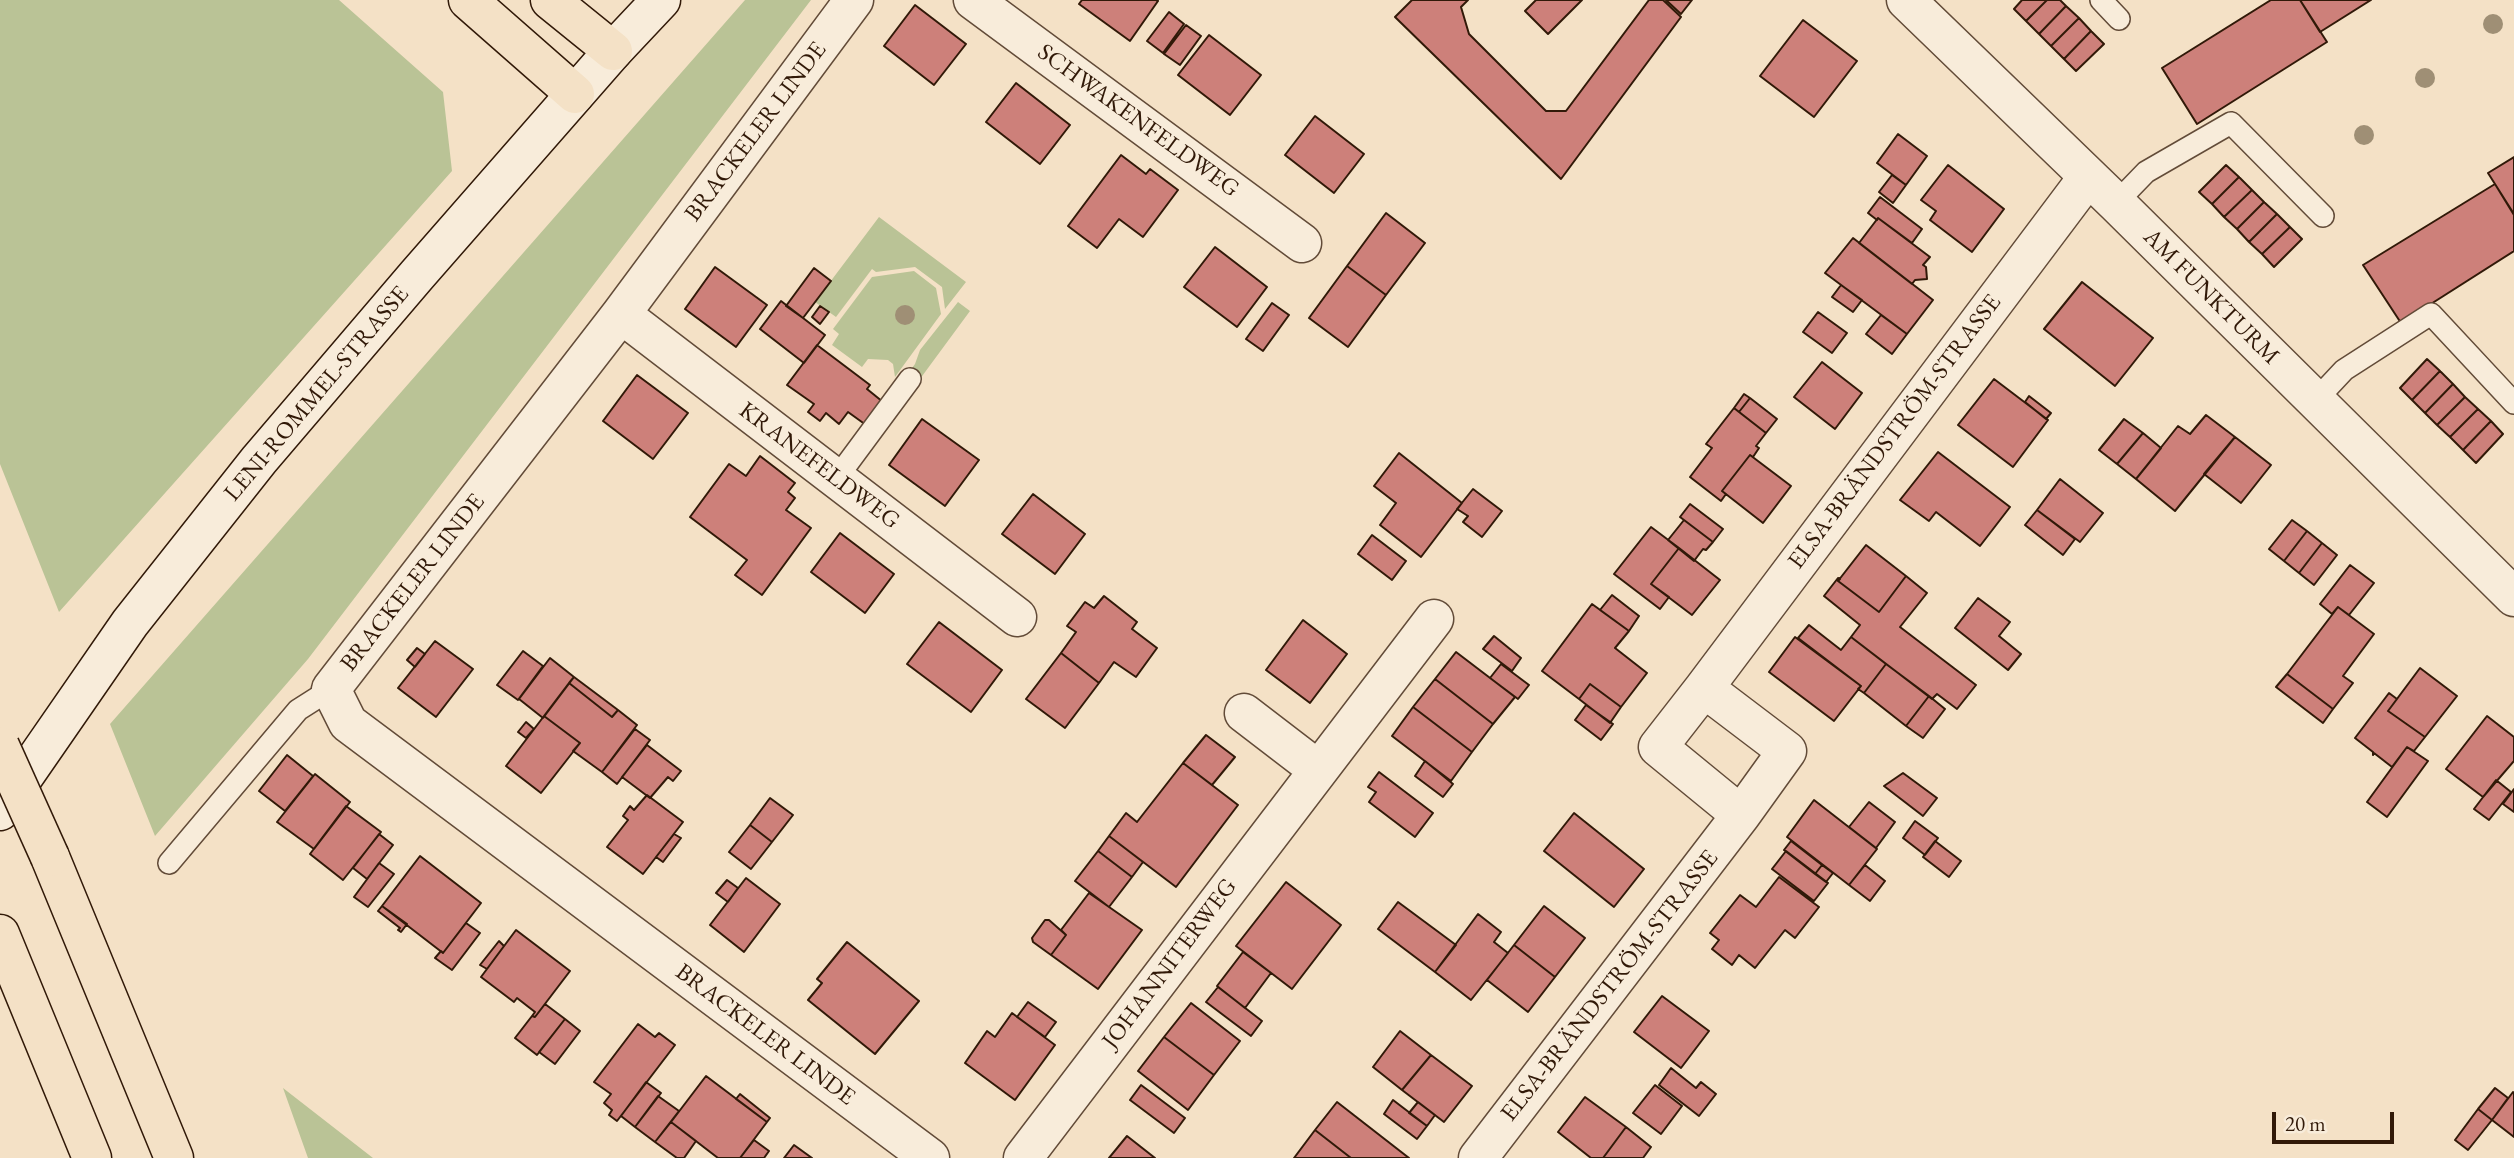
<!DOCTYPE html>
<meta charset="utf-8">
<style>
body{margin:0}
#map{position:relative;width:2514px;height:1158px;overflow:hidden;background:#f4e1c6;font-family:"EB Garamond",serif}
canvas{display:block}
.scale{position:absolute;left:2272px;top:1112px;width:122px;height:32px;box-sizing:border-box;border:4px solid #311908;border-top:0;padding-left:9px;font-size:21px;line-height:24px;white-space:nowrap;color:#311908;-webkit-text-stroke:5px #f8ecda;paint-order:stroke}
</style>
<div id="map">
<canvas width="2514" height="1158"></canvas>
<div class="scale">20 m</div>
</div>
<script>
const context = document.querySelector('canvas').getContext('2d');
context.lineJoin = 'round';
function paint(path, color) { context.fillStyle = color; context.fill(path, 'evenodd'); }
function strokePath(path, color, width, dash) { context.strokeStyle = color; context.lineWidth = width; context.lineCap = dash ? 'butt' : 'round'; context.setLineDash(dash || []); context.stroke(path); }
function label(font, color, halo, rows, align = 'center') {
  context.font = font + ' "EB Garamond",serif'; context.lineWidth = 5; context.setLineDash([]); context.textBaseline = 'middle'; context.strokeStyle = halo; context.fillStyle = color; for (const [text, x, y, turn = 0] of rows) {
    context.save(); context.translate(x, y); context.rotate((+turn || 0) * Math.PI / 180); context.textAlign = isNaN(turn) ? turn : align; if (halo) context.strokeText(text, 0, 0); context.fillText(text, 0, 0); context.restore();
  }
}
const green = new Path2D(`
 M0 0H339L443 92 452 171 59 612 0 464Z
 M745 0H811L308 659 155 836 110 724Z
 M879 217 966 282 945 309 942 287 915 267 876 272 872 269 836 317 815 302Z
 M914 271 936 288 941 314 895 377 893 364 888 360 868 359 862 367 832 345 839 334 833 329 872 277Z
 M958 302 970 311 917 383 907 375 915 364 920 350Z
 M283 1088 373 1158H308Z`);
const building = new Path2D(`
 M1082 0H1156L1158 1 1130 41 1079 4Z
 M1412 0H1468L1461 7 1469 34 1546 111H1566L1649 0H1663L1681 17 1561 179 1395 17Z
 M1536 0H1582L1548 34 1525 11Z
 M1666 0H1692L1681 14Z
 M2022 0H2047L2026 21 2014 9Z
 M2047 0H2060L2066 6 2039 34 2026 21Z
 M2271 0H2300L2327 42 2197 124 2162 68Z
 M2300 0H2371L2320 32Z
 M915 5 966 44 934 85 884 46Z
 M2066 6 2079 18 2051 46 2039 34Z
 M1169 12 1184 24 1163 53 1147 41Z
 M2079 18 2091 31 2064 59 2051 46Z
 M1803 20 1857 61 1814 117 1760 76Z
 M1186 25 1201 36 1180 65 1164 54Z
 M2091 31 2104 44 2076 71 2064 59Z
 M1209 35 1261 75 1230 115 1178 75Z
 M1016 83 1070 125 1040 164 986 122Z
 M1315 116 1364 154 1334 193 1285 155Z
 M1898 134 1927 156 1906 185 1877 163Z
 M1121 155 1146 174 1150 169 1178 190 1143 237 1119 219 1097 248 1068 226Z
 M2514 157V214L2488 173Z
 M1948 165 2004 209 1972 252 1930 220 1936 211 1921 200Z
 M2226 165 2239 177 2212 204 2199 192Z
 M1892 175 1906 185 1893 203 1879 192Z
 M2239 177 2252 190 2224 217 2212 204Z
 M2495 184 2514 215V251L2401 323 2363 265Z
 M2252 190 2264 202 2237 229 2224 217Z
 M1880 197 1922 229 1912 243 1878 218 1877 220 1868 213Z
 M2264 202 2277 214 2249 242 2237 229Z
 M1386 213 1425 243 1386 295 1347 266Z
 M2277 214 2290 227 2262 254 2249 242Z
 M1878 218 1930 257 1923 265 1926 267 1927 279 1915 280 1912 284 1859 243Z
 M2290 227 2302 239 2274 267 2262 254Z
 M1853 238 1933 300 1907 334 1825 273Z
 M1215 247 1267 287 1237 327 1184 287Z
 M1347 266 1386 295 1348 347 1309 318Z
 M715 267 767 305 736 347 685 309Z
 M814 268 831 281 803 318 786 306Z
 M2082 282 2153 338 2115 386 2044 329Z
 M1841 285 1862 300 1853 312 1832 297Z
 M781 301 825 335 804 363 760 329Z
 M1272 303 1289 315 1263 351 1246 339Z
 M820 306 829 312 820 324 812 317Z
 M1818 312 1847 333 1832 353 1803 332Z
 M1881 315 1907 334 1892 354 1866 334Z
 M817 345 870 385 867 389 883 402 866 425 848 412 839 424 826 413 820 421 808 412 814 404 787 385Z
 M2427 359 2440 371 2412 400 2400 388Z
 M1822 362 1862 393 1835 429 1794 397Z
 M2440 371 2453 384 2425 413 2412 400Z
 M637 375 688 413 653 459 603 421Z
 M1994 379 2048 420 2013 467 1958 425Z
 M2453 384 2465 397 2437 425 2425 413Z
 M1744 394 1750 398 1739 412 1734 408Z
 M2029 396 2051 413 2046 419 2025 402Z
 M2465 397 2478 409 2450 437 2437 425Z
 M1750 398 1777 419 1766 433 1739 412Z
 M1734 408 1766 433 1756 446 1759 448 1753 457 1750 455 1722 491 1726 494 1721 501 1690 477 1712 448 1706 444Z
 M2478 409 2491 421 2463 450 2450 437Z
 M2206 415 2235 437 2175 511 2136 479 2178 426 2190 434Z
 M922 419 979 460 945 506 889 465Z
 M2124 419 2143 433 2117 464 2099 450Z
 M2491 421 2503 434 2476 463 2463 450Z
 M2143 433 2161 448 2136 479 2117 464Z
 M2235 437 2271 465 2241 503 2204 474Z
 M1938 452 2010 507 1980 546 1936 512 1929 521 1900 500Z
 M1399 453 1462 503 1421 557 1380 525 1396 503 1374 486Z
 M1750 455 1791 486 1763 523 1722 491Z
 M760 456 795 483 788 492 795 498 786 510 811 528 762 595 735 575 747 560 690 517 729 464 746 476Z
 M2060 479 2103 513 2080 542 2037 510Z
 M1473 489 1502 511 1482 537 1463 522 1468 516 1457 509Z
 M1033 494 1085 534 1055 574 1002 534Z
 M1690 504 1723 529 1713 542 1680 517Z
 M2037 510 2075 539 2063 555 2025 525Z
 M1684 520 1713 542 1706 550 1703 549 1694 561 1668 540Z
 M2292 520 2307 531 2284 561 2269 549Z
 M1651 527 1679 548 1651 584 1669 597 1660 609 1614 574Z
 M2307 531 2322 543 2299 573 2284 561Z
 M840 533 894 574 865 613 811 572Z
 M1372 535 1406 561 1392 580 1358 554Z
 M2322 543 2337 555 2314 585 2299 573Z
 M1866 545 1906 576 1879 612 1838 581Z
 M1679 548 1720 580 1692 615 1651 584Z
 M2350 565 2374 583 2349 615 2338 607 2332 614 2320 604Z
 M1906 576 1927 593 1900 627 1976 685 1957 709 1937 694 1932 699 1851 637 1860 625 1824 596 1838 578 1840 579 1838 581 1879 612Z
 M1612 595 1639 616 1629 631 1600 610Z
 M1104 596 1137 622 1132 629 1157 648 1136 677 1114 662 1099 683 1061 653 1076 632 1067 626 1085 602 1094 608Z
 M1978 598 2010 622 1999 636 2021 654 2008 670 1955 628Z
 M1592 604 1629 631 1615 648 1647 673 1621 707 1590 684 1579 699 1542 671Z
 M2338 607 2374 634 2343 676 2353 683 2333 709 2287 674Z
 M1303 620 1347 654 1310 703 1266 670Z
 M939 622 1002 670 971 712 907 664Z
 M1809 625 1841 650 1851 637 1886 664 1864 693 1858 689 1861 686 1798 638Z
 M1494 636 1521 658 1512 671 1483 649Z
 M1795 637 1861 686 1834 721 1769 672Z
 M435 641 473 669 436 717 398 688Z
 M417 648 425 654 415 667 407 660Z
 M523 651 543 666 518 700 497 685Z
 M1456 652 1515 697 1493 724 1435 679Z
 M1061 653 1099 683 1065 728 1026 699Z
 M550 658 574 677 543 718 519 699Z
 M1501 664 1529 685 1518 699 1490 678Z
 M1886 664 1929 696 1906 726 1864 693Z
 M2420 668 2457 696 2425 737 2388 711Z
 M2287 674 2333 709 2323 723 2276 687Z
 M574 677 618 710 612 717 569 683Z
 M1435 679 1493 724 1472 752 1413 707Z
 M569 683 612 717 618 710 637 725 602 772 573 751 580 743 544 716Z
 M1590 684 1621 707 1610 723 1579 699Z
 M2389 693 2397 699 2388 711 2425 737 2414 751 2407 747 2392 767 2374 753 2373 755V752L2355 738Z
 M1929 696 1945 709 1923 738 1906 726Z
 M1586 705 1613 724 1601 740 1575 720Z
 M1413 707 1472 752 1451 781 1392 736Z
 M544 716 580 743 541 793 506 766Z
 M2487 716 2514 737V761L2483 797 2446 769Z
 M526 722 534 729 526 738 518 732Z
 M635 729 650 740 617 784 602 772Z
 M1206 735 1235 757 1212 785 1183 763Z
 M647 745 681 771 673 781 668 777 650 798 622 777Z
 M2407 747 2428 761 2387 817 2367 802Z
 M287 755 313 776 285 811 259 791Z
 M1425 761 1453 784 1443 797 1415 776Z
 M1183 763 1238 805 1176 887 1109 836 1126 813 1137 822Z
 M1379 772 1433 813 1415 837 1369 802 1376 792 1368 787Z
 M1903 773 1937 798 1923 816 1884 786Z
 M315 774 350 802 314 849 277 822Z
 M2496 780 2511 792 2489 820 2474 809Z
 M2514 789V812L2503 804Z
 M647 795 683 822 643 874 607 847 628 820 623 816 630 806 634 810Z
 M770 798 793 815 772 842 750 825Z
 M1814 800 1877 849 1849 885 1787 837Z
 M1869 802 1895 822 1876 848 1849 827Z
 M346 806 381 832 343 880 310 854Z
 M1574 813 1644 869 1614 907 1544 851Z
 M1915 821 1938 838 1925 855 1903 838Z
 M750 825 772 842 751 869 729 852Z
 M379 834 393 845 367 879 353 868Z
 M674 834 681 838 663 862 656 857Z
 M1109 836 1143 862 1132 877 1098 851Z
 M1791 841 1822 865 1815 874 1784 850Z
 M1935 841 1961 861 1949 877 1923 857Z
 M1098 851 1132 877 1109 907 1075 881Z
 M1786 851 1828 883 1814 901 1772 869Z
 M420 856 481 903 443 953 382 906Z
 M379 863 394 874 368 907 354 897Z
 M1822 865 1833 873 1826 882 1815 874Z
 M1865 865 1885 881 1870 901 1849 885Z
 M1779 877 1819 907 1795 938 1785 930 1755 968 1739 955 1732 965 1712 949 1719 940 1710 933 1740 895 1756 907Z
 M746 878 780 904 744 952 710 925Z
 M727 880 738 888 728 902 716 893Z
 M1286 882 1341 925 1292 989 1236 946Z
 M1089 893 1142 930 1098 989 1051 955 1066 935 1061 930Z
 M1398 902 1456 945 1435 972 1378 929Z
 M382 906 407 924 401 932 398 930 400 928 378 911Z
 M1544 906 1585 938 1555 977 1514 945Z
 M1478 914 1501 932 1494 942 1508 953 1471 1000 1435 972Z
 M1045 920H1049L1066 935 1051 955 1033 942 1032 938Z
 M466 923 480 933 452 970 435 958 441 951 443 953Z
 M516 930 570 971 535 1017 532 1016 535 1012 517 998 514 1002 481 977Z
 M499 941 504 946 487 969 480 965Z
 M847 942 919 1001 875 1054 808 1000 822 983 817 979Z
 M1514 945 1555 977 1528 1012 1487 980Z
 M1243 952 1271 973 1245 1008 1217 986Z
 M1218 987 1262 1021 1251 1036 1206 1002Z
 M1662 996 1709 1031 1681 1068 1634 1032Z
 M1028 1002 1056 1022 1045 1037 1017 1017Z
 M1191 1003 1240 1041 1214 1075 1164 1037Z
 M545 1004 565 1019 537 1055 515 1038 532 1016 535 1017Z
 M1012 1013 1055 1045 1015 1100 965 1063 987 1031 995 1037Z
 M565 1019 580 1031 555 1064 539 1052Z
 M638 1024 655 1037 659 1033 675 1045 617 1121 609 1115 612 1110 604 1103 611 1094 594 1082Z
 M1400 1031 1431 1055 1402 1090 1373 1067Z
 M1164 1037 1214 1075 1188 1110 1138 1071Z
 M1431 1055 1472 1086 1444 1122 1402 1090Z
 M1671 1068 1696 1088 1701 1082 1716 1094 1699 1116 1659 1085Z
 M706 1076 767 1122 740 1158H718L671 1122Z
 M646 1082 661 1093 635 1127 621 1116Z
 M1141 1085 1185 1118 1174 1133 1130 1100Z
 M1655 1085 1682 1106 1661 1134 1633 1113Z
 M2495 1088 2508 1098 2492 1120 2478 1109Z
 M2513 1092 2514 1093V1137L2492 1120Z
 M740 1094 770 1118 767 1122 736 1099Z
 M658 1096 679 1111 655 1142 635 1127Z
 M1585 1097 1626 1127 1603 1158H1591L1558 1132Z
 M1393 1100 1427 1126 1417 1139 1384 1114Z
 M1337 1102 1409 1158H1351L1315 1130Z
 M1418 1102 1435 1115 1427 1126 1409 1113Z
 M2478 1109 2492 1120 2468 1150 2455 1140Z
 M671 1122 696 1141 684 1158H677L655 1142Z
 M1626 1127 1651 1147 1643 1158H1603Z
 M1315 1130 1351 1158H1294Z
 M1127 1136 1155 1158H1109Z
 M754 1140 769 1151 764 1158H740Z
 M794 1145 812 1158H784Z`);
const lane = new Path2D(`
 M2101 0 2119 19
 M2116 203 2146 172 2231 123 2323 216
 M2315 401 2344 370 2431 314 2514 403
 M836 479 910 379
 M169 863 298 710 331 689`);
const street = new Path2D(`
 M854 0 621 314 331 689 348 723 930 1158
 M973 0 1302 243
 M1906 0 2116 203 2514 597
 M621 314 1017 617
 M1704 688 1658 747 1741 815
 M1244 713 1317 769
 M1023 1158 1434 619
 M1478 1158 1741 815 1787 751 1704 688 2088 177`);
const secondary = new Path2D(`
 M0 811 130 623 259 460 417 275 613 51 661 0`);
const highway = new Path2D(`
 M468 0 575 94
 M550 0 613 51
 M50 857 174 1158
 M0 934 92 1158`);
const highwayBridge = new Path2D(`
 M0 746 50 857`);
const trees = [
 [2493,24],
 [2425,78],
 [2364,135],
 [905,315]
];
const streetNames = [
 ["SCHWAKENFELDWEG",1138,121,36],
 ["BRACKELER LINDE",756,132,-53],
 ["AM FUNKTURM",2211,297,45],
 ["LENI-ROMMEL-STRASSE",317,394,-50],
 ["ELSA-BRÄNDSTRÖM-STRASSE",1895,432,-53],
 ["KRANEFELDWEG",819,466,37],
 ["BRACKELER LINDE",413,583,-52],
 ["JOHANNITERWEG",1170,964,-53],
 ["ELSA-BRÄNDSTRÖM-STRASSE",1610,986,-52],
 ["BRACKELER LINDE",765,1035,37]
];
paint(green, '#bac396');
paint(building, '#cd807a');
strokePath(building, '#311908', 2);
strokePath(lane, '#624b38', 24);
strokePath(street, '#624b38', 41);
strokePath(secondary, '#311908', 41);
strokePath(highway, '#311908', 41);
strokePath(lane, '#f8ecda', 21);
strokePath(street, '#f8ecda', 38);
strokePath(secondary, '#f8ecda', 38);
strokePath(highway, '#f4e1c6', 38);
strokePath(highwayBridge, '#311908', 41, []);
strokePath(highwayBridge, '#f4e1c6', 38);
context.fillStyle = '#9f8f75';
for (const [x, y] of trees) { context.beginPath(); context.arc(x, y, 10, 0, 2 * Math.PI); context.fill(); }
label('24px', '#311908', '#f8ecda', streetNames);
</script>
